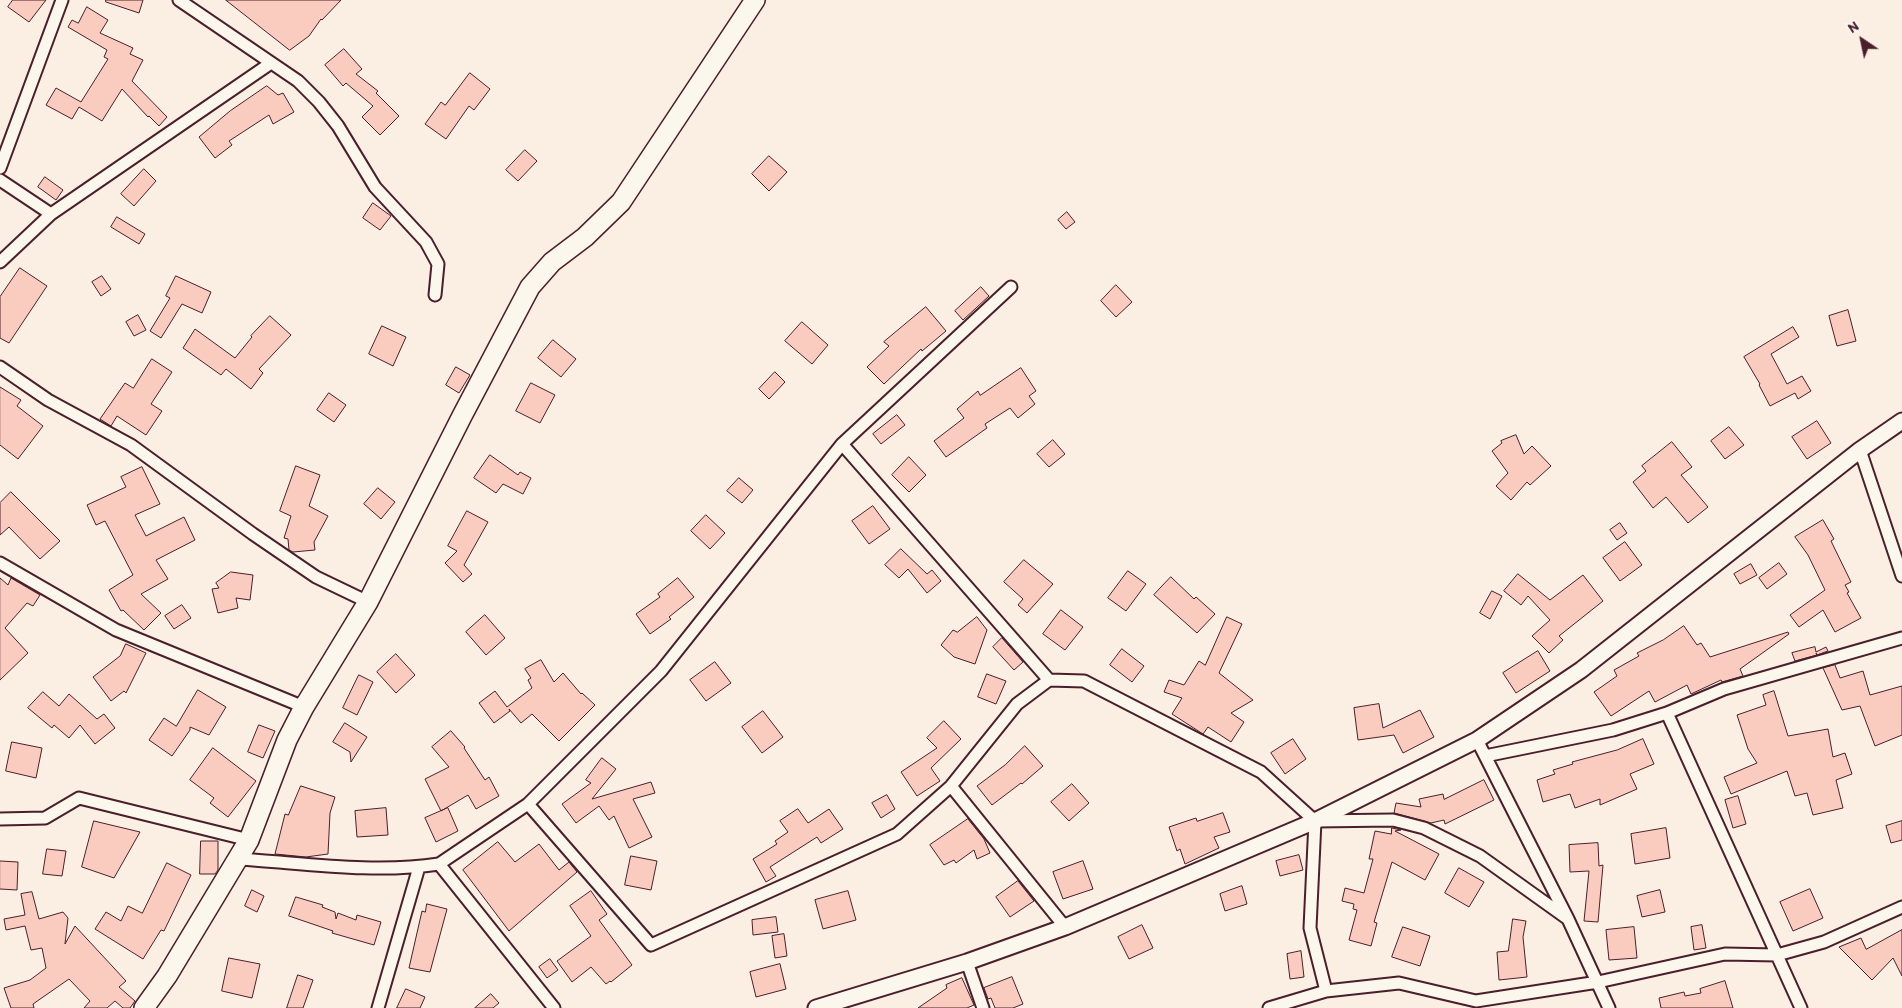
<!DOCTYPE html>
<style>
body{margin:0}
#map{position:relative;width:1902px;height:1008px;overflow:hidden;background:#fbeee3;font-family:Itim,sans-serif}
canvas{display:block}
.north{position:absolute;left:1837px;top:15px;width:50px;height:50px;-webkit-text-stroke:4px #fbf7ec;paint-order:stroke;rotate:326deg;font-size:14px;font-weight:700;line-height:20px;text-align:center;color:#4a1f2b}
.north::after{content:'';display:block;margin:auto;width:18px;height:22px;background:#4a1f2b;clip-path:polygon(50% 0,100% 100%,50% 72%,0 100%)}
</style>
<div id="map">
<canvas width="1902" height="1008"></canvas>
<div class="north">N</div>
</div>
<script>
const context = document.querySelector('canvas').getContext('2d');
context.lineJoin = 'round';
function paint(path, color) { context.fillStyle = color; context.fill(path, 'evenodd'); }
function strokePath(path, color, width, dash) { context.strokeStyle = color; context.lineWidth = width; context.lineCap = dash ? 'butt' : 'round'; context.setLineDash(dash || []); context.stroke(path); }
const building = new Path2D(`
 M13 0H46L29 22 8 7Z
 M106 0H143L139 13 106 2Z
 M226 0H341L322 20 321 19 309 36 290 50Z
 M87 7 108 20 100 33 133 48 130 54 143 60 132 81 167 117 159 126 149 116 148 117 122 89 102 121 79 107 72 119 46 105 56 88 81 102 108 59 104 57 107 50 68 27 72 20 78 23Z
 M344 49 362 69 356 74 378 91 376 93 399 116 380 135 362 117 373 106 346 83 343 86 325 65Z
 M470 73 490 89 474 110 469 106 446 139 425 124 441 102 445 105Z
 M267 86 278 95 283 93 294 112 273 124 269 115 229 141 232 145 215 158 199 137 230 111Z
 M525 150 537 161 518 181 506 170Z
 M769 156 787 172 769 191 752 174Z
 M144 169 156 181 134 206 121 194Z
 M45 177 63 190 56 200 38 187Z
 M373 203 391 216 380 230 363 218Z
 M1067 212 1075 222 1066 229 1058 220Z
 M117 217 145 234 139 244 111 227Z
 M20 268 47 286 9 343 0 338V297Z
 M102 276 111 289 101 296 92 282Z
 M176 276 211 292 202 313 182 304 161 338 150 331 170 298 166 296Z
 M1116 285 1132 302 1116 317 1101 301Z
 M981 287 989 296 963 320 955 311Z
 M926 307 946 331 922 351 921 349 884 384 867 367 889 346 884 342Z
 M1848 310 1856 341 1837 346 1829 316Z
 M138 315 146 330 134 336 126 322Z
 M270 316 291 335 259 369 263 373 251 389 226 369 221 375 183 348 195 329 235 358 252 337 251 336Z
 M802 322 828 345 812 364 785 341Z
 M382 326 406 337 393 366 369 354Z
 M1793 327 1799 337 1771 354 1787 384 1802 376 1811 391 1798 399 1795 393 1770 406 1759 385 1760 384 1744 357Z
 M553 340 576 359 561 377 538 358Z
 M152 359 172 372 151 404 162 411 146 435 117 416 111 426 100 419 125 383 133 388Z
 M456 367 470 375 459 393 446 385Z
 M1021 368 1036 391 1029 396 1035 404 1018 418 1010 408 985 424 987 428 946 457 934 441 964 418 957 409 978 391 980 395Z
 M775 372 785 382 769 399 759 389Z
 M531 383 555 395 540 423 516 411Z
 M0 387 21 400 17 406 43 426 18 459 0 445Z
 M329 393 346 405 334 422 317 410Z
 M897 415 905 425 881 444 873 434Z
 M1817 421 1831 443 1807 459 1792 437Z
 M1729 427 1744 445 1725 459 1711 441Z
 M1516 435 1524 454 1532 446 1551 466 1530 485 1527 482 1511 500 1496 486 1508 473 1492 451 1502 443 1501 441Z
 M1053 440 1065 454 1049 467 1037 454Z
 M1672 442 1692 467 1681 475 1708 507 1688 523 1666 497 1653 508 1633 482 1646 471 1642 466Z
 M490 455 518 475 520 472 531 478 523 494 503 484 496 493 474 478Z
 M909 457 926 475 909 492 892 475Z
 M296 466 320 475 309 506 328 516 314 542 315 550 293 552 289 550 288 539 284 538 291 516 280 511Z
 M142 467 160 504 135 515 146 536 184 517 195 540 156 560 168 579 141 594 161 613 144 630 123 610 121 611 109 590 133 575 105 521 96 525 87 505 126 487 121 477Z
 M739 478 753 490 742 503 727 491Z
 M378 488 395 502 381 519 364 504Z
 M11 492 60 541 40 559 9 527 0 535V503Z
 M873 506 890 529 869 544 852 521Z
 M467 511 488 522 464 565 472 574 463 582 445 563 457 551 448 546Z
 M706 515 725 533 710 549 691 531Z
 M1823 520 1834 539 1831 541 1851 582 1845 585 1849 592 1847 593 1861 618 1835 632 1823 610 1799 627 1790 615 1825 590 1808 555 1795 537Z
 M1620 523 1627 533 1617 540 1610 530Z
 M1625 542 1642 565 1620 581 1603 558Z
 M901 549 927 574 932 570 941 581 927 593 908 569 899 578 885 565Z
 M1024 560 1053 584 1027 613 1018 605 1023 599 1004 582Z
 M1779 563 1787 574 1767 589 1759 578Z
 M1751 564 1757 575 1740 584 1734 574Z
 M1128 571 1146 584 1126 611 1108 598Z
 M231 572 253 575 250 600 236 598 238 608 218 613 212 589 219 588 216 583Z
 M1518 574 1550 600 1583 575 1603 601 1559 636 1563 640 1549 653 1532 636 1550 620 1528 596 1521 605 1504 591Z
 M1171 577 1194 599 1196 597 1215 614 1197 633 1154 595Z
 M0 578 8 585 11 578 40 595 33 606 27 603 5 628 28 653 0 680Z
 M678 578 694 597 669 617 671 619 650 634 636 614 660 597 658 594Z
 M1492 591 1502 596 1490 619 1480 613Z
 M182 605 191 618 174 629 165 616Z
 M1061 610 1083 627 1065 650 1043 634Z
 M485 615 505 638 486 655 466 632Z
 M977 617 987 630 975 664 954 657 941 645 953 630 957 632Z
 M1227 617 1242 624 1219 673 1253 700 1231 713 1244 722 1231 742 1208 727 1203 734 1172 714 1182 698 1164 692 1169 680 1184 685 1199 661 1205 665Z
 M1684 626 1697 645 1701 643 1710 657 1788 632 1789 634 1740 669 1743 676 1722 682 1721 680 1691 694 1687 685 1655 702 1649 691 1611 716 1594 692 1617 676 1614 670 1639 656 1637 653 1663 640Z
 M1002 638 1023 662 1014 670 993 647Z
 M126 644 146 653 126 693 124 691 111 701 93 677 120 656Z
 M1815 647 1816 652 1826 647 1828 651 1817 655 1816 653 1817 655 1795 661 1792 653Z
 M1122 649 1144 666 1132 682 1110 665Z
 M1538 651 1550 671 1516 693 1503 673Z
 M396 654 415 675 396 693 377 672Z
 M541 660 554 682 563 673 581 694 582 693 595 705 559 741 532 714 521 723 509 709 510 711 494 723 479 703 495 691 507 707 532 688 528 680 531 678 525 669Z
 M715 662 731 683 706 701 690 680Z
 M1835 665 1840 678 1863 671 1870 695 1902 686V735L1875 746 1860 706 1842 710 1823 668Z
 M987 674 1006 681 996 704 978 697Z
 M359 675 373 682 357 715 343 708Z
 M198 690 226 707 209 735 190 727V730L172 756 149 740 164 718 176 726Z
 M1774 691 1788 736 1828 729 1833 757 1845 753 1852 774 1836 780 1843 808 1813 815 1807 793 1795 796 1787 771 1731 794 1724 777 1757 763 1748 749 1737 715 1766 705 1763 695Z
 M43 692 59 706 69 694 97 719 104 714 115 728 95 744 80 725 69 738 54 725 52 728 28 708Z
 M1379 704 1383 728 1420 710 1434 737 1403 753 1394 735 1358 740 1354 708Z
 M763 711 783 737 762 753 742 727Z
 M944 721 961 739 931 768 940 781 917 796 901 772 937 748 927 738Z
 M345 723 367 737 351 762 350 752 333 742Z
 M259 725 275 731 263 758 248 752Z
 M451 731 465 747 464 748 485 780 489 777 499 796 476 809 468 795 441 811 425 779 449 767 432 747Z
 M1293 739 1306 759 1285 774 1271 753Z
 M1643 739 1654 764 1630 774 1637 789 1600 805V799L1575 808 1570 794 1543 802 1537 780 1555 774 1553 770 1573 764 1572 762 1617 750Z
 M12 742 42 748 36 778 6 771Z
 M1025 746 1043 766 1022 784 1021 783 992 805 977 786 1005 765Z
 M213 748 256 781 228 817 210 803 214 798 190 780Z
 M602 758 616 769 592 799 651 782 655 793 633 799 652 837 629 848 614 816 609 820 599 806 576 823 562 804 591 783 586 780Z
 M1484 780 1494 800 1445 824 1444 820 1431 823 1394 813 1396 803 1421 807 1419 799 1443 794 1444 799Z
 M1072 784 1089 803 1069 821 1051 802Z
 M301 786 335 797 330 813 328 854 306 857 275 854 285 814 288 815Z
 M887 795 895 809 881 818 872 803Z
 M1738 796 1746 824 1733 828 1725 800Z
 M386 808 388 835 357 837 355 811Z
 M448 808 458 831 436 842 425 818Z
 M798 809 808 823 829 809 843 829 821 843 817 837 770 867 776 876 766 882 753 859 777 844 775 841 788 832 780 821Z
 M1223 813 1230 832 1214 837 1219 848 1185 864 1180 849 1177 851 1169 827 1196 818 1197 821Z
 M968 819 984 839 990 853 977 859 974 850 956 863 954 860 944 865 930 845Z
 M94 821 140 832 114 878 82 867Z
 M1902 821V840L1891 843 1886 826Z
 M1392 828 1401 830 1395 831 1439 854 1425 880 1392 862 1374 922 1377 923 1371 946 1349 940 1357 910 1353 909 1354 904 1342 901 1345 888 1364 893 1373 859H1369L1375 831 1391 834Z
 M1666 828 1670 858 1635 864 1631 834Z
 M201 841H218V870L215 874H200Z
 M498 842 515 862 539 844 559 870 569 862 577 872 509 931 463 870Z
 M1598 843 1599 866 1603 865 1598 922 1584 921 1589 871 1570 872 1569 845Z
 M47 849 66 851 62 876 43 874Z
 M1299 855 1303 870 1280 876 1276 861Z
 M631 856 657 861 651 890 625 885Z
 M0 861 18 862 17 890 0 889Z
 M1083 861 1093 889 1063 899 1053 872Z
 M167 863 191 875 164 931 161 930 143 959 95 929 106 912 121 921 128 906 142 913Z
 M1459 868 1484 882 1469 907 1445 893Z
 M1018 881 1034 901 1010 917 996 897Z
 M1242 886 1247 904 1225 911 1220 894Z
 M1810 889 1823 918 1793 931 1780 902Z
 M252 890 264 896 257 912 245 906Z
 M1660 890 1665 912 1642 917 1637 896Z
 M591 891 607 914 599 920 632 965 611 982 610 981 606 984 591 967 572 982 557 961 591 936 570 906Z
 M848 891 856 920 823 929 815 900Z
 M32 892 39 919 63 912 68 918 65 944 75 926 126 981 119 987 135 1001 130 1008H123L115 1001 107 1008H84L90 1001 69 979 33 1004 34 1008H11L4 988 30 980 46 968 42 948 31 950 25 926 6 930 4 919 25 915 21 894Z
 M296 897 323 905 322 907 335 912 336 919 338 913 356 920 357 915 381 922 374 945 332 933 333 931 289 916Z
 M427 904 447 909 430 972 409 968 422 911 425 912Z
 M776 917 778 932 753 935 752 920Z
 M1513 919 1526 921 1523 937 1527 977 1499 980 1497 952 1508 951Z
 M1142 925 1153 948 1129 959 1118 937Z
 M1702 925 1706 948 1694 950 1691 927Z
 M1403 927 1430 936 1420 966 1392 957Z
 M1634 927 1637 958 1609 960 1606 930Z
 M1902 930V976L1893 958 1872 980 1839 947 1861 938 1866 949Z
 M784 934 787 956 775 958 772 936Z
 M1301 951 1304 977 1290 979 1287 954Z
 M229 958 260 964 252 998 222 991Z
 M550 959 558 970 547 978 539 967Z
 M780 964 786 989 756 997 750 972Z
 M298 975 313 980 303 1008H287Z
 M1012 977 1023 1004 1013 1008H995L991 998 988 999 984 988Z
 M962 978 974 1005 967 1008H918L947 988 946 985Z
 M1725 981 1733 1008H1661L1659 998 1684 992 1685 996 1701 993 1700 989Z
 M406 989 425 997 420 1008H397Z
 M491 994 499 1003 493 1008H475Z`);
const minor = new Path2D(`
 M179 0 298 81 319 102 338 126 375 187 426 242 438 264 435 295
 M0 168 62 0
 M0 180 51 214
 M0 262 51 214 271 63
 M0 367 48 400 131 445 253 534 316 577 368 602
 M842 444 1049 680
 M1860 450 1902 576
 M0 563 116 630 304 707
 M1667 713 1801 1008
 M1477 740 1568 919 1609 1008
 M1485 756 1613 730 1667 713 1724 689 1902 638
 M951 786 1065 927
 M528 804 651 945 897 834 951 786 1017 704 1049 680 1084 681 1261 772 1315 821 1393 820 1424 828 1480 856 1568 919
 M0 819 45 818 79 798 249 840
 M1315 821 1310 928 1326 991
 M239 859C304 863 373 874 439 864L554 1008
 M439 864 528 804 661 671 842 444 1011 287
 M967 962 983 1008
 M378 1008 419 867
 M1269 1008 1326 991 1399 983 1476 1001 1598 982 1725 954 1777 955 1824 942 1902 907`);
const tertiary = new Path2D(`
 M816 1008 967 962 1065 927 1315 821 1477 740 1581 670 1860 450 1902 421`);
const primary = new Path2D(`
 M144 1008 167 976 249 840 287 740 304 707 368 602 462 416 530 287 552 262 585 237 621 202 755 0`);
paint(building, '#facbbf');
strokePath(building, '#4a1f2b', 1);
strokePath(minor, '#4a1f2b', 15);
strokePath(tertiary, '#4a1f2b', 19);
strokePath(primary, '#4a1f2b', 22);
strokePath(minor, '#fbf7ec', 11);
strokePath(tertiary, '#fbf7ec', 15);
strokePath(primary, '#fbf7ec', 19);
</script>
